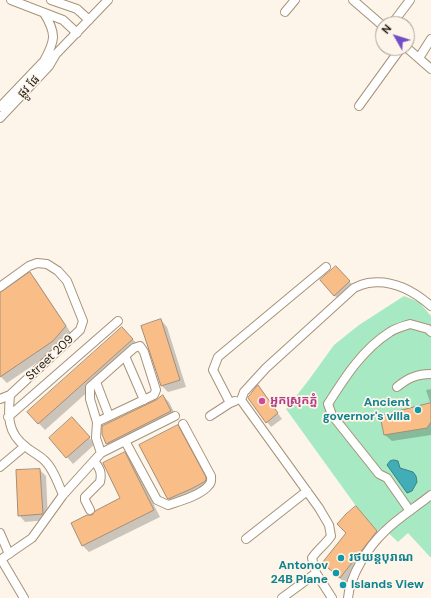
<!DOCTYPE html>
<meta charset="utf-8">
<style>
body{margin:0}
#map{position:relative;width:431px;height:598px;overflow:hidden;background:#fef5ea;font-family:"DM Sans",sans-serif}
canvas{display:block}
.north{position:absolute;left:375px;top:16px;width:40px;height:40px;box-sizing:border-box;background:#fef5ea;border:1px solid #a79f94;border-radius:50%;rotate:309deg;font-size:11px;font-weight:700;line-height:16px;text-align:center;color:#241d12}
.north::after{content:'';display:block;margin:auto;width:14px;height:18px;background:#734dc6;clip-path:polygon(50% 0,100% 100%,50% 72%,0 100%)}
</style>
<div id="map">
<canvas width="431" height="598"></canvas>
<div class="north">N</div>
</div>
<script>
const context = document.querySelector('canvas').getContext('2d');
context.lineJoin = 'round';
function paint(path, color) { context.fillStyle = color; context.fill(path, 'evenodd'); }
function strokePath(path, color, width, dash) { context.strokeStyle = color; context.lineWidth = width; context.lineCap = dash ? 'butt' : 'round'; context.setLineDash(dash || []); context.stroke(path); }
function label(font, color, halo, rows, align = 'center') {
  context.font = font + ' "DM Sans","Noto Sans Khmer",sans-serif'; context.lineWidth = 3.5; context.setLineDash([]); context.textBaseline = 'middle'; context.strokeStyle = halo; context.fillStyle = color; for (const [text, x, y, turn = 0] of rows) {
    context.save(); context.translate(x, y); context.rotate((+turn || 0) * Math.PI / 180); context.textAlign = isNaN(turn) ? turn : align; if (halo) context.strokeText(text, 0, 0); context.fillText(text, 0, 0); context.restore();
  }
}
const green = new Path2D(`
 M404 296 419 302 431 316V558L408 533 398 542 382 527 377 531 356 506 286 409 308 381 334 345 359 325Z`);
const water = new Path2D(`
 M394 460 398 461 400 468 413 472 416 476 417 482 412 491 407 493 387 465 390 461Z`);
const shadow = new Path2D(`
 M341 272 354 287 339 300 334 295Z
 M30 274 36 280 71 333 60 347 7 383 0 376V294Z
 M161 320 167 327 186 387 168 392 162 386 142 327Z
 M129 335 139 346 45 430 28 412Z
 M258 387 282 419 271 427 267 422Z
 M431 389V435L392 441 385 435 381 417 431 405 426 390Z
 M163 396 169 402 177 418 113 449 107 443Z
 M78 425 95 444 73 464 50 438Z
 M178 426 184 433 211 485 174 504 167 498Z
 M125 454 131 460 160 517 89 552 83 546 72 524 93 516 122 498Z
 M40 470 46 476 48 520 25 522 19 515Z
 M362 514 383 538 346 584 323 563Z`);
const building = new Path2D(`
 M336 266 350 281 334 296 320 280Z
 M30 272 66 326 53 341 0 377V293Z
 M161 319 180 380 161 386 141 326Z
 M122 327 133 339 38 424 27 412Z
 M258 385 278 413 266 423 248 398Z
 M163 395 171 411 106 444 102 434V426L156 400Z
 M431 403V422L427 428 384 435 380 416Z
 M72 417 90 437 66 458 49 438Z
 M178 425 206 477V480L204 482 191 489 168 499 167 498 139 445Z
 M125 452 154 510 82 546 71 523 87 515H92L95 511 120 498 103 463Z
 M40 469 43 514 18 516 16 470Z
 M356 506 377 531 340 578 322 563 346 533 337 524 346 514Z`);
const minor = new Path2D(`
 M11 0 63 20 77 33
 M51 0 77 9 89 20
 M353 0 383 26
 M285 12 295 0
 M44 13C57 34 55 41 44 61
 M392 24 410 0
 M407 48 431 69
 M419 58 431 39
 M359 106 401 48
 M0 107 44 61 55 55
 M0 118 49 66 56 54 108 0
 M0 287 29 266 37 263 47 264 58 271 67 281 83 321 80 330 10 395 0 399
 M125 356 144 400
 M96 382 109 416
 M397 387C408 378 417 374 431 374
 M10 395C8 416 7 433 26 447 32 452 39 455 44 460 53 468 58 483 63 495
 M230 403 213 370 218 357 326 267
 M210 416 230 403 235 401
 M8 417 118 321
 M97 422 154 395 156 390 144 352 140 346 134 348 90 387V399L97 422 96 438 101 453
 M125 441 157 500 168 505C180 501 202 495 209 485 212 482 211 479 211 476L183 424
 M0 467 25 446
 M90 510 85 500V497L100 482C102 473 100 468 94 461
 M410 511 387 478 379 474 332 415 328 404C345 377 363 349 390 332 396 328 404 326 410 324L428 329 431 332
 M0 533 9 554
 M246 539 307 491
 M1 559 24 598
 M0 560 32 538 63 495 101 453 175 416
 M282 598 316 573
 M332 598 316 573 312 558C318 549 325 545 331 536L329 525 319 508 241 400 244 392 266 368 354 288C358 286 363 284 368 283 392 279 414 291 431 306
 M348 598C350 575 368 547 385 531 398 518 416 507 431 495`);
const markers = [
 [262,401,4,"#d1479c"],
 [418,410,4,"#0f9aa8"],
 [341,558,4,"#0f9aa8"],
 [336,573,4,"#0f9aa8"],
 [343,585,4,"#0f9aa8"]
];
const streetNames = [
 ["ផ្លូវ ផែ",29,87,-47],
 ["Street 209",50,358,-43]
];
const hotelNames = [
 ["អ្នកស្រុកភ្នំ",270,401]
];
const cultureNames = [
 ["Ancient",410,403],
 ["governor's villa",410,417],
 ["រថយន្តបុរាណ",349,558,"left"],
 ["Antonov",328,566],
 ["24B Plane",328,580],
 ["Islands View",351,585,"left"]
];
paint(green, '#a7e9c2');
paint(water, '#42adb7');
strokePath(water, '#398286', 1);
paint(shadow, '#0003');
paint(building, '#f9be88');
strokePath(building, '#a68d77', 1);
strokePath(minor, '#a69278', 10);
strokePath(minor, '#fff', 8);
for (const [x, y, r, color] of markers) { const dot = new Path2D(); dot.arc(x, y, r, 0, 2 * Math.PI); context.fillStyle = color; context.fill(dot); strokePath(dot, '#fef5ea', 1.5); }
label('12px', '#241d12', '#fef5ea', streetNames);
label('bold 12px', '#b23c85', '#fef5ea', hotelNames, 'left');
label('bold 12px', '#0d838f', '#fef5ea', cultureNames, 'right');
</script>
